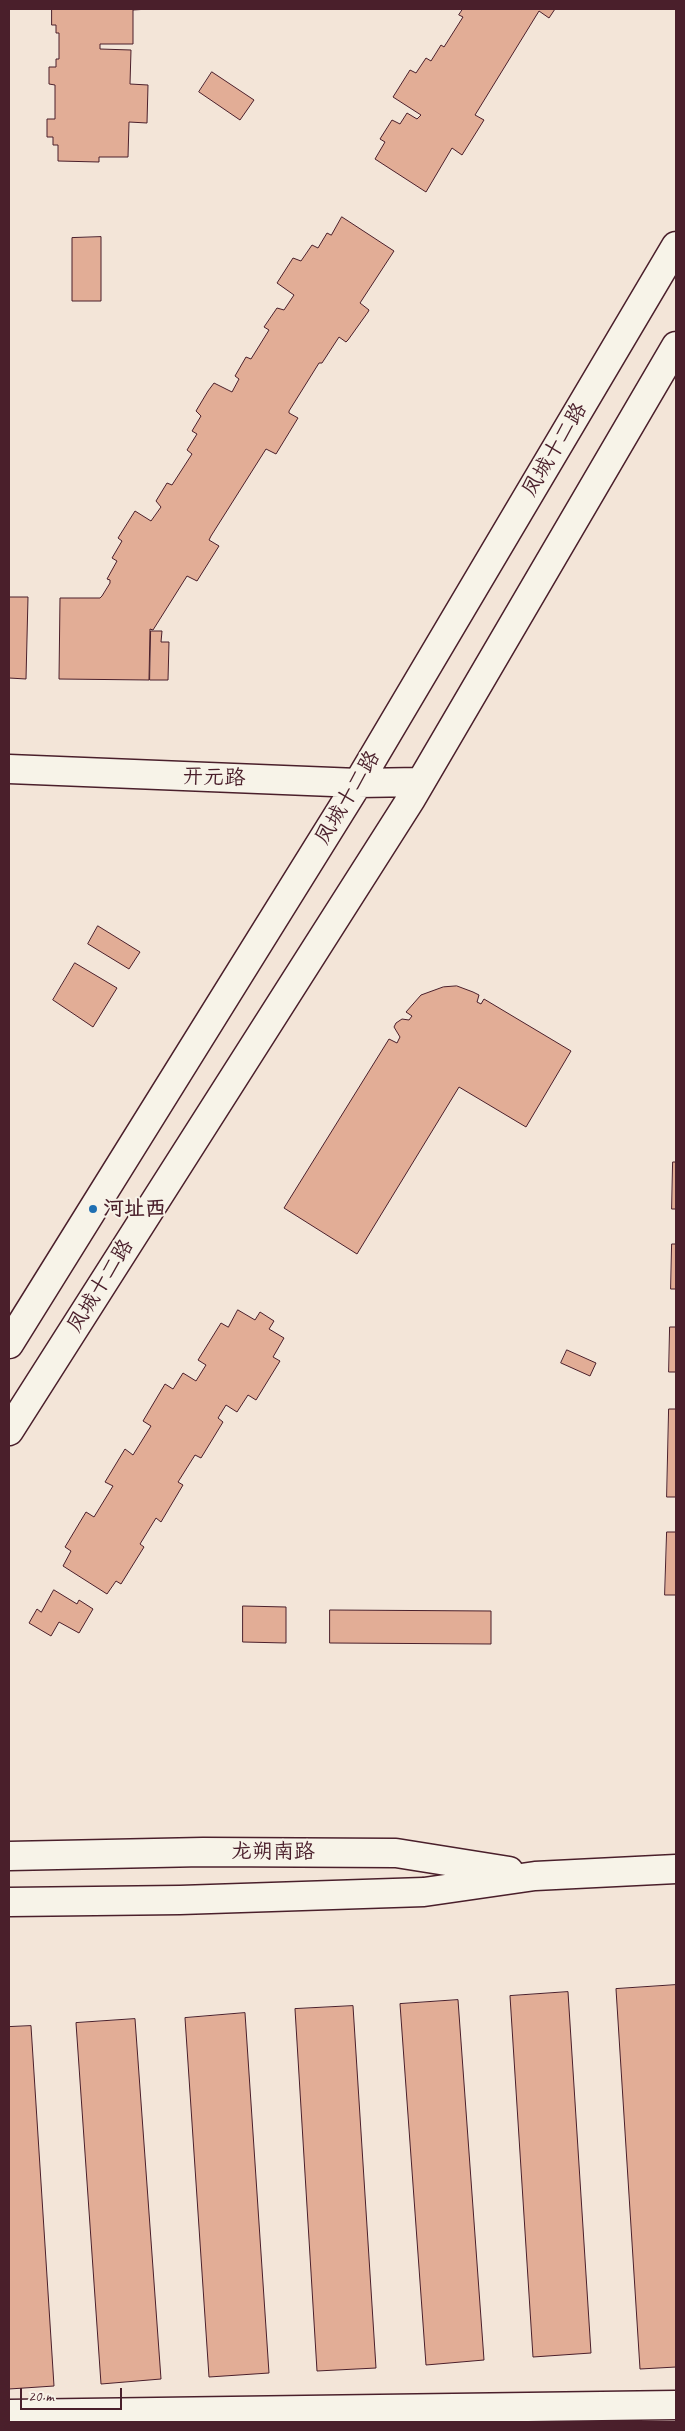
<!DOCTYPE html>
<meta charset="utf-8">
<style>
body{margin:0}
#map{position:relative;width:685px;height:2431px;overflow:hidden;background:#f3e5d8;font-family:Caveat,sans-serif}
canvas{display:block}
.frame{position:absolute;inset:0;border:10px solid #4a1f2b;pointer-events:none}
.scale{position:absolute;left:20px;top:2388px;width:102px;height:22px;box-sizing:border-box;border:2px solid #4a1f2b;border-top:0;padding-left:6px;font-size:15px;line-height:18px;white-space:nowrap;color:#4a1f2b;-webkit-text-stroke:4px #f7f3e8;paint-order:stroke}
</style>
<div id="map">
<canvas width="685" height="2431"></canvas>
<div class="frame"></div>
<div class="scale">20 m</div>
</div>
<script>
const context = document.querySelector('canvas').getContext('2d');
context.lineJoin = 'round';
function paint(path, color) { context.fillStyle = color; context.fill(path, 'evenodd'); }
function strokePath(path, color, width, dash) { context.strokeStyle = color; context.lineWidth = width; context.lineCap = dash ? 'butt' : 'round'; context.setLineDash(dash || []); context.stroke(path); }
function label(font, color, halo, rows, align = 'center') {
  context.font = font + ' Caveat,"LXGW WenKai TC",sans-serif'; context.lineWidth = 4; context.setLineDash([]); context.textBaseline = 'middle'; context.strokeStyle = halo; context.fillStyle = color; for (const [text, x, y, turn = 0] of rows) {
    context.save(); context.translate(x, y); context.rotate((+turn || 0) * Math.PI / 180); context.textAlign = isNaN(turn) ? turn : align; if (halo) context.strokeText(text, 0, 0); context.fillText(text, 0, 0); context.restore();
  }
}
const building = new Path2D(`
 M52 9H149L133 10V44H100V49L131 50 130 84 148 85 147 123 129 122 128 157H99V162L58 161V145H53V137H47V119H55V85L49 84V67H56V59H59V33H56V25H52Z
 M463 9H555L549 18 539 11 475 115 484 120 462 155 452 148 426 192 375 159 385 142 380 139 392 120 400 124 407 113 417 119 421 115 393 97 410 70 416 73 426 58 431 61 441 45 444 47 463 17 459 15Z
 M212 72 254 100 240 120 199 92Z
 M342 217 394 251 360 303 369 310 368 312 348 340 346 342 339 337 322 363H319L289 411V413L298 418 276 454 266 449 211 536 209 540 219 546 197 581 187 576 153 630 150 629 149 680 59 679 60 598H100L102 596 110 583V580L107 579 117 561 112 558 122 541 118 538 135 511 151 521 161 507 156 501 167 483 172 485 192 454 187 450 197 434 192 431 201 416 196 411 208 391 214 383 232 392 239 379 235 376 246 357 251 359 269 330 264 327 277 308 284 310 294 295 277 283 293 258 301 261 312 245 318 248 327 233 331 235Z
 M101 237V301H72V238Z
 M9 597H28L26 679 9 678Z
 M151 631H162L161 642H169L168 680H150Z
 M98 926 140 952 129 969 88 944Z
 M75 963 117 988 93 1027 53 1000Z
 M457 986 473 992 479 995 477 1002 481 1004 484 999 571 1051 526 1127 459 1087 357 1254 284 1208 389 1039 397 1043 400 1037 394 1027 396 1023 402 1019 409 1020 412 1016 406 1012 421 995 443 987Z
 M673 1162H676V1209H672Z
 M672 1244H676V1289H671Z
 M238 1310 255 1320 260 1312 274 1321 269 1329 284 1338 273 1357 280 1361 256 1400 248 1395 237 1412 226 1405 218 1418 223 1422 201 1458 195 1455 178 1482 183 1485 161 1522 156 1518 140 1544 144 1547 121 1584 116 1581 107 1594 63 1566 71 1551 65 1547 86 1512 94 1517 113 1486 105 1482 125 1449 133 1455 151 1426 143 1421 165 1384 173 1389 183 1373 196 1381 206 1365 198 1360 221 1323 228 1327Z
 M670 1327H676V1372H669Z
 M567 1350 596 1363 590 1376 561 1363Z
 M669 1409H676V1497H667Z
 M667 1532H676V1595H665Z
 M54 1590 77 1604 79 1600 93 1609 79 1633 59 1622 51 1636 29 1623 37 1609 41 1612Z
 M243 1606 286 1607V1643L243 1642Z
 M330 1610 491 1611V1644L330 1643Z
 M676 1985V2367L640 2369 616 1989Z
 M568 1992 591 2353 533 2357 510 1996Z
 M458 2000 484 2360 426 2365 400 2004Z
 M353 2006 376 2368 317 2371 295 2009Z
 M245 2013 269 2373 209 2377 185 2018Z
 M135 2019 161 2379 101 2384 76 2023Z
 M31 2026 54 2386 9 2389V2027Z`);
const minor = new Path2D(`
 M9 769 358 783 420 782
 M9 1344 358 783 676 246
 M9 1431 411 799 676 346
 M9 1856 203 1852 396 1853 509 1871
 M9 1902 180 1900 424 1892 535 1876 676 1869
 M9 2414 676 2405`);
const markers = [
 [93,1209,5,"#1f6fb2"]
];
const streetNames = [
 ["凤城十二路",555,450,-59],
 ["开元路",214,778,2],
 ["凤城十二路",348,798,-59],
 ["凤城十二路",101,1286,-58],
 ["龙朔南路",273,1852]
];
const poiNames = [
 ["河址西",103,1209]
];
paint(building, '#e2ad96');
strokePath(building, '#4a1f2b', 1);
strokePath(minor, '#4a1f2b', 31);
strokePath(minor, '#f7f3e8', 28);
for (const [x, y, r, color] of markers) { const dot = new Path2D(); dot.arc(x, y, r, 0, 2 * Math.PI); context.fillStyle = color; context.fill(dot); strokePath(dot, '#f7f3e8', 2); }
label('21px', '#4a1f2b', '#f7f3e8', streetNames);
label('bold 21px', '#4a1f2b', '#f7f3e8', poiNames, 'left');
</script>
